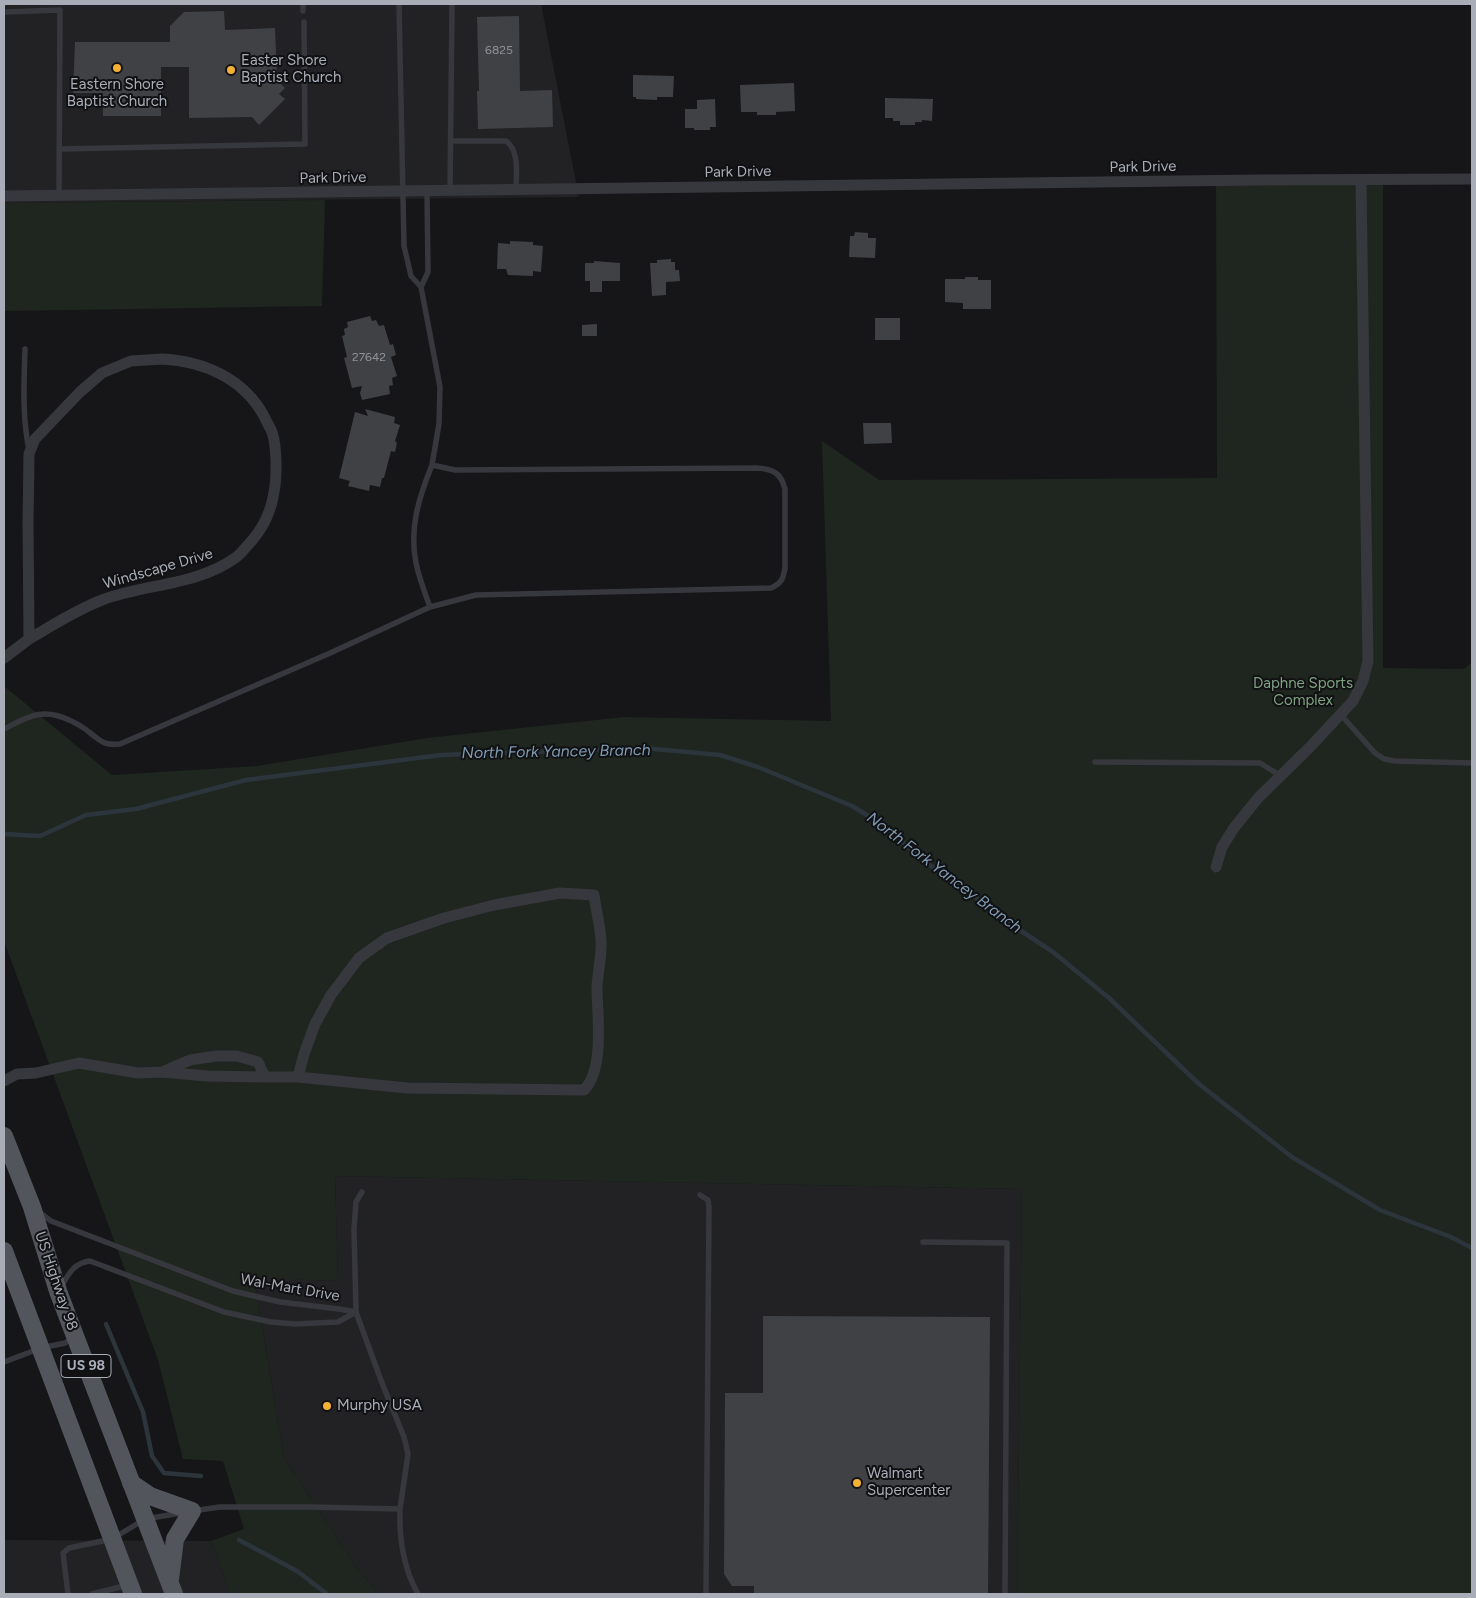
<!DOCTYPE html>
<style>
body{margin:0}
#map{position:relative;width:1476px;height:1598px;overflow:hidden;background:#161618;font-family:Figtree,sans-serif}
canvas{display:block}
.frame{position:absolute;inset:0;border:5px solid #a8adb8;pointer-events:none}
</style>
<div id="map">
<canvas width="1476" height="1598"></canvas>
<div class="frame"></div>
</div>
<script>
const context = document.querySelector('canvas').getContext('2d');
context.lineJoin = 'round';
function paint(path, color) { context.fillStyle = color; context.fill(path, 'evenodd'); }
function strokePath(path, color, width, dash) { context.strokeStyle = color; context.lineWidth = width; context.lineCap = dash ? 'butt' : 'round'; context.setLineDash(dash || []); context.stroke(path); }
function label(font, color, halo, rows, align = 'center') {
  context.font = font + ' Figtree,sans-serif'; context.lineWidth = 4; context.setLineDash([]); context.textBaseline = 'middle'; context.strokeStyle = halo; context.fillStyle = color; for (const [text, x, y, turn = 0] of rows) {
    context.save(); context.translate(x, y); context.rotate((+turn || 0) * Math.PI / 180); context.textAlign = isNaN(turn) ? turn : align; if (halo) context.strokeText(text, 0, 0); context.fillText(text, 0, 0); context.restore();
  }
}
const built = new Path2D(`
 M4 4H541L579 197 4 203Z
 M335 1176 1022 1189 1017 1594H379L355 1566 284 1458 254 1277 338 1281Z
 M4 1540 211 1541 231 1594H4Z`);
const green = new Path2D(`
 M715 4H1163L1152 5Z
 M1383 180V668L1464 669 1472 662V1594H1017L1022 1189 335 1176 338 1281 254 1278 284 1458 355 1566 379 1594H231L211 1541 244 1529 223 1461 183 1459 158 1360 4 941V686L112 775 257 766 427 738 624 717 831 721 822 441 879 480 1217 478 1216 181Z
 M325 200 322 306 4 311V203Z`);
const stream = new Path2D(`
 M4 834 40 836 86 815 136 809 246 780 441 755 644 748 720 755 758 767 852 806 885 826 926 863 953 879 1000 917 1053 952 1109 998 1199 1084 1292 1157 1380 1210 1451 1237 1472 1248
 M106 1324 143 1412 152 1456 164 1473 201 1476
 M239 1540 297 1571 327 1594`);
const building = new Path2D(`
 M224 11 225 30 275 28 277 80 285 88 279 94 285 99 259 125 252 117 189 118V67H161V116H103V93H73L75 42H170V26L184 12Z
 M519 16 520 91 552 90 553 127 478 129 477 91H479L477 17Z
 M633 75 674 76 673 97H657V100L636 99V97H633Z
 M794 83 795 111 776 112V115H757V112H741L740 85Z
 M885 98 933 99 932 121 922 120V122H915V125H900V121H893V118H885Z
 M715 99 716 127H710V130H694V128H685V109H697V100Z
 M855 232 868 233V238H876L875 258 849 257 850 236H854Z
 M510 241 533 242V245L543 246 541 272 533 271V276L508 275 506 269H497L498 243 510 244Z
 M671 259V262H675V270H679L680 281 666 282V295L652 296 650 263H657V260Z
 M594 261 620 263V281H602V292H590V281H585V263H594Z
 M965 277H978V280H991V309H963V303L945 302V279H965Z
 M370 316 372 321 376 320 379 326 384 325 390 345 393 344 396 355 391 357 397 376 392 378 393 385 389 386 390 394 362 400 360 393 362 386 352 388 344 358 347 357 342 336 345 335 344 329 348 327 347 322Z
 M875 318H900V340H875Z
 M597 324V336H582V325Z
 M365 409 395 417 394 423 400 425 395 441 397 443 395 452 391 451 384 478H382L380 487 370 485 369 491 348 486 350 481 339 478 355 412 368 416Z
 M863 423H891L892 443 864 444Z
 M763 1316 990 1317 988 1594H754V1586H732L724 1574 725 1393H763Z`);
const service = new Path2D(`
 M399 4 404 246 411 276 421 287 440 387 439 424 432 465
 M303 11V4
 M4 12 60 10 59 196
 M451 141H506C520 151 516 175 516 190
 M60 149 305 144 304 22
 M450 192 452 6
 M421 287 428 272 427 192
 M25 349C24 383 22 416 29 450
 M1341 715 1375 753 1384 759 1395 761 1472 763
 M4 729C28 717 42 707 69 720 76 723 83 727 89 732 102 742 103 745 120 744L328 654 430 607 476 595 771 588C782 583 783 579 785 568V489C781 473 773 469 757 468L455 470 432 465C419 497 409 528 416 563 419 578 425 593 430 607
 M1095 762 1260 763 1281 776
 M362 1192 356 1202 354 1229 356 1312 382 1383 404 1437 408 1454 400 1509
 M700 1195 708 1200 709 1207 706 1594
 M39 1212 51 1221 233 1291 280 1302 339 1309 356 1312
 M923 1242 1007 1243 1005 1594
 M61 1287C69 1273 74 1263 90 1261L224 1312 271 1322 295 1324 338 1322 356 1312
 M4 1362 41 1348 65 1343 74 1337
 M192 1511 220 1507H311L400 1509C399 1538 404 1569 418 1594
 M68 1594 63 1553 69 1548 112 1539 145 1519 181 1513
 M92 1594 128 1585`);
const minor = new Path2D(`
 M4 196 1256 180 1472 179
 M162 359C204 361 245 379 265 418 267 423 270 427 272 432 277 447 277 476 274 492 271 513 263 529 248 545 244 549 240 555 235 558 198 585 145 584 102 600 76 610 53 625 29 639L28 522 29 454 35 439 80 392 102 373 131 361Z
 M4 658 29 639
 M1216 867 1222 847 1234 828 1258 798 1309 748 1353 701 1363 681 1368 661 1361 181
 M216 1056H237L258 1062 265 1077 207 1076 162 1072 190 1060Z
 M265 1077H298L407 1088 584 1090C605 1069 597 1015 597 986 598 971 602 955 601 940 600 925 596 910 594 895L560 893 494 905 444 918 387 938 359 958 331 995 315 1024 304 1054 298 1077
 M4 1081 17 1074 36 1073 79 1063 138 1073 162 1072`);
const primary = new Path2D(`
 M4 1136 32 1207 58 1291 75 1336 174 1594
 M4 1251 133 1594
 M131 1483 150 1496 192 1511 175 1539 170 1579`);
const markers = [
 [117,68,5,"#f2b134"],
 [231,70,5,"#f2b134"],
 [327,1406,5,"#f2b134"],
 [857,1483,5,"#f2b134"]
];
const numberNames = [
 ["6825",499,50],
 ["27642",369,357]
];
const shields = [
 [86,1366,50]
];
const shieldNames = [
 ["US 98",86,1366]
];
const poiNames = [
 ["Easter Shore",241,61],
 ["Baptist Church",241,78],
 ["Eastern Shore",117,85,"center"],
 ["Baptist Church",117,102,"center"],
 ["Murphy USA",337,1406],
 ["Walmart",867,1474],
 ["Supercenter",867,1491]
];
const streetNames = [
 ["Park Drive",1143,167,-1],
 ["Park Drive",738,172,-1],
 ["Park Drive",333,178,-1],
 ["Windscape Drive",158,569,-16],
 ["US Highway 98",56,1281,71],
 ["Wal-Mart Drive",290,1288,10]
];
const parkNames = [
 ["Daphne Sports",1303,684],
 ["Complex",1303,701]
];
const waterNames = [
 ["North Fork Yancey Branch",556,752,-1],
 ["North Fork Yancey Branch",944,873,37]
];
paint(built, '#222225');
paint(green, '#1e261f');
strokePath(stream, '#2c353c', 4.5);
paint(building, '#404145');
strokePath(service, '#37383d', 5.5);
strokePath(minor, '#37383d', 11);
strokePath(primary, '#53555c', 18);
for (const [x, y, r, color] of markers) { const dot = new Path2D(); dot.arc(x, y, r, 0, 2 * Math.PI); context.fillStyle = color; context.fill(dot); strokePath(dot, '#111113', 2); }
label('12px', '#8e929b', null, numberNames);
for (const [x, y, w] of shields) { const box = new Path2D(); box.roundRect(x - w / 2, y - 11.5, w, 23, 4); context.fillStyle = '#111113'; context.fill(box); strokePath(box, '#a8adb8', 1); }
label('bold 14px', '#a8adb8', null, shieldNames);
label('15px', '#a8adb8', '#111113', poiNames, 'left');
label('15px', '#a8adb8', '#111113', streetNames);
label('15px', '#7fa381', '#111113', parkNames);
label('italic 16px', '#7f9bb3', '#111113', waterNames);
</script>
